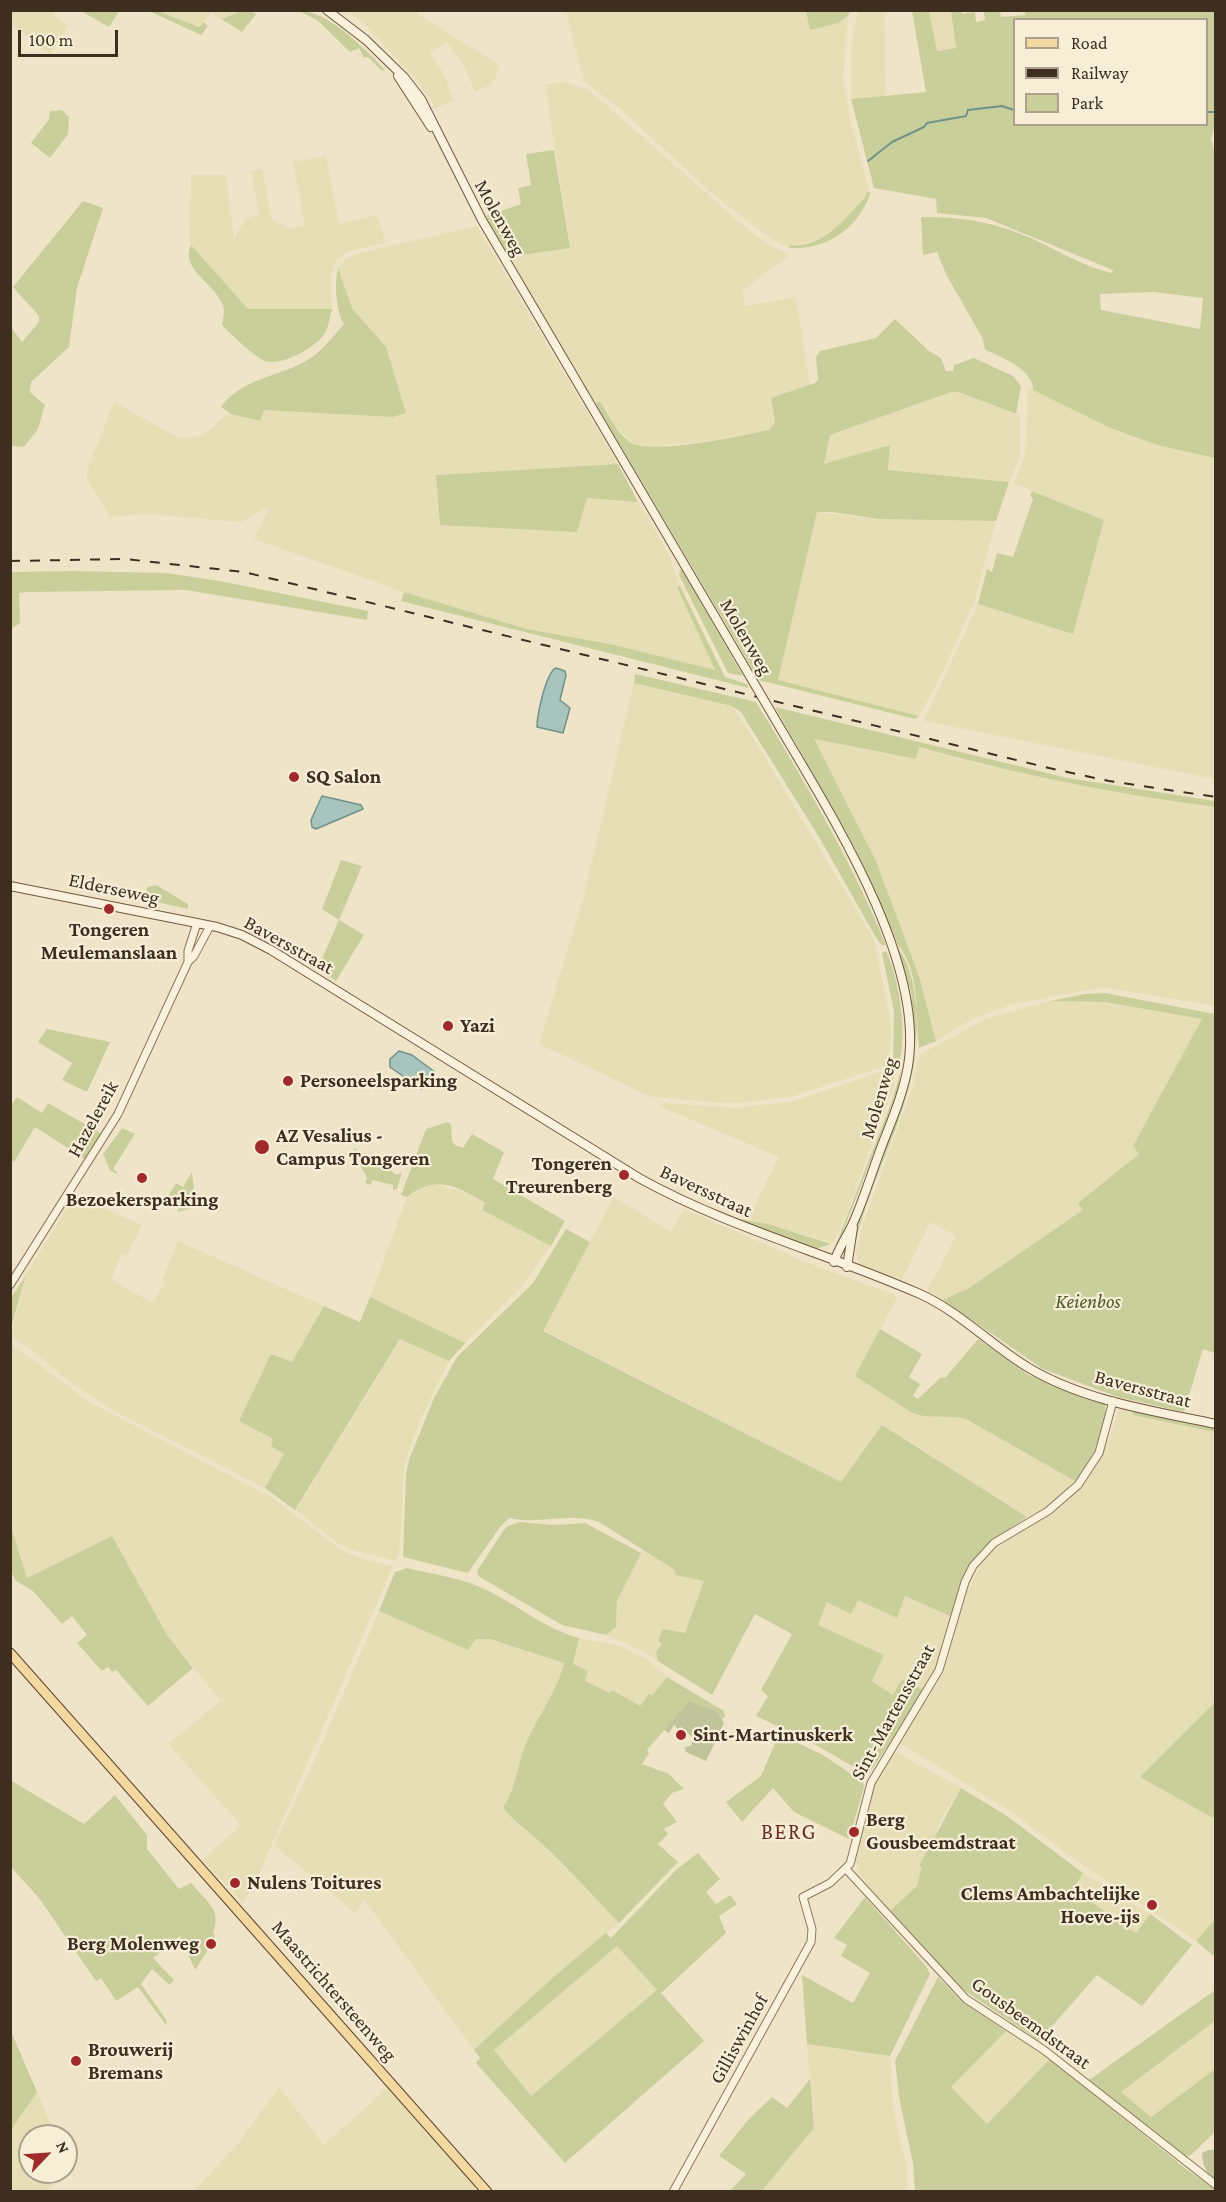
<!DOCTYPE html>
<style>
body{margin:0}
#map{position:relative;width:1226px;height:2202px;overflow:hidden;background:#f0e4c8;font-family:"Crimson Pro",serif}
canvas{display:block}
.frame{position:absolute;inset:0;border:12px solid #3d2e20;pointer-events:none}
.legend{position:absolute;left:1013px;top:18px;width:195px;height:108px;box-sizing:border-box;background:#f7eed8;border:2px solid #ada18e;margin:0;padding:8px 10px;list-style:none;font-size:18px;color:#3d2e20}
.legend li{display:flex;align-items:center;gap:12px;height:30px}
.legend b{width:30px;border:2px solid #ada18e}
.north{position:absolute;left:18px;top:2124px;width:60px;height:60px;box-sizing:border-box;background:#f7eed8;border:2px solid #ada18e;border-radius:50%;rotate:65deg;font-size:16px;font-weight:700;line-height:24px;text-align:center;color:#3d2e20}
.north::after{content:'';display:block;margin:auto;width:21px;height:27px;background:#9e2a2b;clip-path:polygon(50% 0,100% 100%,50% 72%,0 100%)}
.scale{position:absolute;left:18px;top:30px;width:100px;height:27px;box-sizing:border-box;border:3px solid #3d2e20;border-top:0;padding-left:8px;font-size:18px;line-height:21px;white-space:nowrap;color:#3d2e20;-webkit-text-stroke:4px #f7eed8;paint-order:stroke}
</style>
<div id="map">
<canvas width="1226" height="2202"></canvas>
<div class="frame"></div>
<ul class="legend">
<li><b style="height:8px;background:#f3d9a0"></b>Road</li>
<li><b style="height:8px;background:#3d2e20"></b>Railway</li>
<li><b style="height:16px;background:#c9cf9b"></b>Park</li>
</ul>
<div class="north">N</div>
<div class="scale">100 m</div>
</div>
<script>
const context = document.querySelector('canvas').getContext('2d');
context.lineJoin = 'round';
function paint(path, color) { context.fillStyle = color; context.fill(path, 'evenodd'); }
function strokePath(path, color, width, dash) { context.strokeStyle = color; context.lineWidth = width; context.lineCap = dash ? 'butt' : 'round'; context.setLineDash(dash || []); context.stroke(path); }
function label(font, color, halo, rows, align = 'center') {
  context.font = font + ' "Crimson Pro",serif'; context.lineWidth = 4.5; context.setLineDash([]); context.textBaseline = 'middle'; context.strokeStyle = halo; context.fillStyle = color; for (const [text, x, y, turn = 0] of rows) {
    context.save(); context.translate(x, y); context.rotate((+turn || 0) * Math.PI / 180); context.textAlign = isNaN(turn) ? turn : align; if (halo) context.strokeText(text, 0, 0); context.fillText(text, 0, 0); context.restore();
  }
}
const farmland = new Path2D(`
 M10 11H49L68 26 50 55 11 23Z
 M158 11H242L221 19 212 13 199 27Z
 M347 11H413L498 64 496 77 490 85 475 92 464 65 447 43 429 52 444 74 454 101 435 108 416 79 363 23Z
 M566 11H806L810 30 838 23 848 16 843 79 851 123 870 193H867L865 198 829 235 819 240 791 245 790 248 773 240 715 196 619 108 584 81Z
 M858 11H885L886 96 851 99V46Z
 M929 11H951L956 48 937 51Z
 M565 82 586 89 603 102 739 222 769 245 789 255 742 291 745 306 796 297 810 385 772 398 775 422 769 430 708 441 646 447 632 443 616 426 600 401 596 404 509 257 570 248 545 84Z
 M326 156 339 224 376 215 386 242 347 252 335 262 331 275 332 309 248 310 190 244 191 175H226L234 240 245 219 259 214 251 171 262 169 272 219 289 229 305 225 293 162Z
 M477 226 618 464 436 475 440 524 587 498 638 502 667 550 680 586 678 587 716 671 610 644 527 629 404 592 254 539 270 506 241 522 148 514 111 517 87 480V471L114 402 179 438H187L205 435 223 417 231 414 260 421 264 410 393 417 406 413 386 347 352 308 338 268 346 259 359 253Z
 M1028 387 1108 427 1157 445 1215 458V779L924 721 978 604 1073 633 1104 520 1014 483 1025 454Z
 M951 392H959L1020 416V457L1009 482 888 470 889 445 824 465 830 435Z
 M817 512 879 519 996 521 975 600 939 680 919 716 777 680Z
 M634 683 732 706 755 741 874 939 891 1023V1047L885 1066 791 1097 735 1103 711 1102 652 1097 539 1044 583 899Z
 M813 739 915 759 918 747 984 765 1215 806V1006L1109 988 1094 989 1013 1004 974 1018 936 1041 919 976 876 861Z
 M1050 1001 1105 1002 1203 1019 1133 1146 1139 1154 1079 1203 1084 1210 969 1288 943 1300 927 1291 956 1236 930 1222 902 1280 860 1265 856 1254 862 1227 913 1086 919 1055 986 1019Z
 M896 1067 894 1086 844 1220 833 1243 748 1219 779 1157 659 1106 665 1103 736 1108 794 1101Z
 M432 1183 467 1193 485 1204 482 1210 551 1246 520 1289 465 1343 370 1297 407 1197 425 1185Z
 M75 1195 142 1225 127 1256 121 1254 111 1280 153 1303 165 1282 162 1280 178 1241 324 1306 292 1362 271 1355 239 1421 273 1439 284 1454 265 1488 110 1409 71 1383 29 1348 11 1336 26 1275Z
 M614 1197 671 1232 684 1209 803 1261 898 1296 856 1376 917 1415H953L966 1419 1075 1481 1047 1507 1027 1517 882 1425 841 1482 543 1330Z
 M401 1339 449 1361 422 1416 404 1464 402 1518 399 1553 395 1561 349 1549 337 1543 296 1510Z
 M10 1343 88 1401 271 1497 343 1551 367 1560 393 1566 257 1879 243 1903 202 1860 241 1825 168 1744 221 1701 167 1635 112 1536 27 1578 11 1527Z
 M1119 1409 1215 1432V1702L1141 1777 1215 1819V1919L1196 1941 1080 1863 1013 1813 900 1743 943 1674 967 1591 981 1565 998 1546 1060 1507 1086 1482 1108 1443Z
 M642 1549 675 1570V1575L704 1581 685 1634 663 1630 656 1657 658 1661 643 1651 606 1635 616 1627 617 1601Z
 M904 1596 952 1617 945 1647 925 1691 893 1695 872 1681 884 1655 818 1625 827 1602Z
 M379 1611 467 1649 476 1639H490L564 1663 552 1699 524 1749 510 1798 503 1807 519 1826 526 1829 542 1844 619 1923 577 1957 474 2050 364 1899 356 1914 274 1845 317 1755Z
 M579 1638 621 1646 646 1659 667 1677 652 1697 648 1694 640 1706 612 1691 610 1693 585 1681 573 1664Z
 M896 1752 961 1788 941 1820 917 1886 890 1911 859 1875 856 1861 870 1791 890 1755Z
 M1083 1873 1150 1914 1136 1933 1072 1889Z
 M617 1945 658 1990 531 2097 493 2050Z
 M1215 2021V2069L1151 2117 1121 2092Z
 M1006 2031 1050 2059 987 2124 951 2087Z
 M807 2044 890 2056 893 2105 907 2170 908 2191 762 2192 814 2128Z
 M279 2087 324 2145 387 2088 479 2191H193L238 2144Z
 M37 2092 56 2136H30V2172H62L48 2191 11 2192V2130Z`);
const green = new Path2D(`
 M1025 10 1215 11 1216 123 1211 139 1216 157 1215 458 1157 445 1108 427 1033 390C1034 370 1000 356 985 350L983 339 947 276 937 252 923 255 921 217C965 217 995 222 1035 240 1061 252 1084 267 1112 273L1113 270 986 218 937 213 936 199 874 188 851 99 926 92 912 11H929L937 51 956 48 951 11H962V14L975 12 976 22 985 20 984 12H1000L1001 17 1025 15ZM1014 20H1206V124H1014ZM1154 292 1203 298 1200 329 1101 310 1100 294Z
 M81 11H119L109 27Z
 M149 11H158L199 27 204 22 208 26 201 35Z
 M242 11H250L256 14 242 32 221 19Z
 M299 11C328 10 365 49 385 70L382 71 368 57 364 58 359 48 350 52 317 20Z
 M806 11V10L850 11 848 16 838 23 810 30Z
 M62 110 69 117 68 134 50 158 31 143 49 119 50 111Z
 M554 150 570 248 509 257 486 216 521 204 518 188 531 185 526 154Z
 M867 192 870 193 869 197C856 230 826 250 790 248V245C825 248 843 219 865 198Z
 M83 201 103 208 77 288 69 347 31 382 30 392 45 405 38 429 24 447 11 446V327L22 342 39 322V316L13 287Z
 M191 245 248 309H332C330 316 329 325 326 331 320 346 281 367 265 361 255 357 230 334 222 325 223 319 225 311 223 306 216 283 179 270 191 245Z
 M338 268 352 308 386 347 406 413 393 417 264 410 260 421 231 414 221 407C244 375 286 377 315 355 326 346 335 334 344 324 336 311 334 283 338 268Z
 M895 319 929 351 941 358 946 371H953L954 365 974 358 1013 376 1021 386 1016 414 959 392H951L830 435 824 464 890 445 888 470 1009 482 996 521 879 519 832 512H817L778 680 919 716 915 719 759 680 596 404 600 401C608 414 617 433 630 442 651 456 743 435 769 430L775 422 771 398 815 383 818 380 816 357 820 351 876 338Z
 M618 464 638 502 587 498 577 532 440 525 436 475Z
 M1032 491 1104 520 1073 634 978 604 987 569 992 572 997 553 1013 557 1033 499 1030 495Z
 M680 570H682L743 676 728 673 679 575Z
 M70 571 166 573 220 581 368 611 367 620 186 590 28 592 19 593 20 623 11 629V572Z
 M680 586 725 677 747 684 749 688 401 601 404 592 527 629 610 644 715 670 677 587Z
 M635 674 756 702C804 780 851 860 886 945H882L878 941 819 837 741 712 732 706 634 683Z
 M775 707 1068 778 1215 801V807C1115 794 1016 774 919 747L916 759 814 739 876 861 919 976 936 1041 919 1048C915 1014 921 974 898 945L854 846Z
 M341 860 362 866 339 920 364 935 336 981 318 968 339 920 322 909Z
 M156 885 188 904V909L152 901 145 894 147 887Z
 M897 947C917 971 918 1017 916 1046L911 992Z
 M886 951C899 977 908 1036 899 1063H893L894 1011 882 953Z
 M1105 993 1215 1014V1353L1203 1349 1184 1412 1118 1397 1043 1369 943 1300 969 1288 1083 1210 1078 1203 1139 1154 1133 1146 1202 1019 1105 1002 1050 1001 1085 994Z
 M47 1029 110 1042 87 1092 62 1080 72 1063 38 1042Z
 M915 1057C906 1124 867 1184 854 1250H852L858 1221Z
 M901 1070 898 1091 838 1244H836L892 1101Z
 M17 1097 42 1113 48 1103 102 1134 86 1160 35 1127 14 1162 11 1160 10 1107Z
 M447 1122 451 1124 452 1141 455 1145 463 1148 472 1134 504 1152 493 1179 565 1221 551 1246 482 1210 485 1203C457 1186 435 1174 407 1197L401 1195 426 1129Z
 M122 1128 135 1134 113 1169 117 1172 116 1174 110 1170 103 1154Z
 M354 1148 397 1175 402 1172 397 1189 393 1190V1185L372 1180 371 1185 365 1183 367 1178 353 1152Z
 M192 1172 194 1191 209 1204 177 1212 179 1208 166 1200 176 1183 183 1187Z
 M733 1218 768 1224 831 1244 813 1250Z
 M566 1229 590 1242 543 1331 841 1482 882 1425 1027 1517C979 1549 965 1559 952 1617L905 1596 897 1618 858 1600 851 1614 827 1602 818 1625 884 1655 872 1681 893 1695 902 1679 925 1691 868 1775 809 1741 756 1716 768 1696 761 1690 792 1634 755 1614 712 1695 658 1661 656 1653 661 1644 658 1640 663 1629 685 1633 704 1581 675 1575V1570L599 1522C570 1512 539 1525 509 1518L500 1527 468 1573 403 1557 406 1474 409 1460 434 1398 457 1357 533 1283Z
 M26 1275 11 1328V1298Z
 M370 1297 465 1343 449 1361 400 1339 295 1510 265 1488 284 1454 271 1446 273 1439 239 1421 271 1354 292 1362 324 1306 360 1322Z
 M880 1329 922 1354 909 1377 920 1384 913 1396 918 1399 941 1377 945 1378 978 1339 1027 1374 1060 1389 1102 1403 1105 1405C1108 1434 1091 1459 1075 1481L966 1419C949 1414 926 1420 911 1412L855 1376Z
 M1132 1411 1215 1428V1432L1133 1415Z
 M520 1522 554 1525 585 1523 641 1553 617 1601 616 1627 606 1635 562 1625 478 1576 477 1571 503 1531 508 1526Z
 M11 1527 27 1578 112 1536 167 1635 193 1668 148 1706 116 1670 112 1672 108 1667 102 1671 77 1643 87 1635 72 1616 62 1624 33 1591 16 1581 11 1571Z
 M407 1568C431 1574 457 1577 480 1587 515 1602 542 1628 579 1638L573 1664 588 1671 585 1681 610 1693 612 1690 640 1706 649 1694 652 1696 667 1677 724 1711 725 1716 722 1719 716 1712 689 1701 647 1750 649 1753 642 1764 669 1774 684 1789 672 1793 663 1804 677 1822 664 1829 668 1834 658 1844 678 1862 619 1923C593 1896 568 1868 540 1842 527 1829 513 1822 503 1807 516 1790 516 1769 524 1749 535 1719 556 1695 564 1663L490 1639H476L468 1650 379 1611 395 1572Z
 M1215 1702V1819L1140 1777Z
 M779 1734 823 1755 863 1782 864 1787 849 1839 794 1812 773 1788 742 1822 726 1802 761 1776Z
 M10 1780 84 1824 115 1795 147 1835V1849L179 1889 191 1883C205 1900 223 1910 213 1932L215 1939 195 1970 180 1936 153 1958 174 1980 170 1985 152 1969 141 1984 167 2021 166 2025 138 1987 116 2001 101 1978 96 1981 39 1898 11 1867Z
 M961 1788 1007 1816 1083 1873 1073 1889 1136 1933 1150 1914 1192 1945 1142 2006 1097 1975 1039 2041 958 1986 890 1911 917 1886 922 1867 919 1866Z
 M698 1853 720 1879 706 1892 716 1904 730 1895 737 1904 719 1916 726 1933 661 1993 704 2041 565 2163 476 2063 480 2058 474 2050C517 2010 560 1970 606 1933L611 1938 677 1869ZM617 1946 657 1990 531 2096 494 2050Z
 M865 1897 926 1966 930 1974 890 2056 807 2044 802 1975 853 2003 870 1973 841 1956 847 1945 834 1938Z
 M1215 1919V1957L1196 1941Z
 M938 1977 961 2001 1006 2031 951 2087 987 2124 1050 2059 1186 2169 1215 2189V2191H915L913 2164 899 2097 895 2061Z
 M1215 1990V2021L1121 2092 1151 2117 1215 2069V2132L1191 2155 1185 2157 1089 2080Z
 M10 2029 37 2092 11 2130H10Z
 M810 2079 814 2128 762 2191H730L746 2174 719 2156 748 2120 772 2097 787 2108Z`);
const cemetery = new Path2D(`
 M689 1701 717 1712 724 1723 706 1761 686 1752 685 1747 691 1746 693 1738 681 1727 678 1729 674 1725 669 1733 664 1730Z
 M1208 2150H1215V2180C1207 2176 1202 2163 1202 2153Z`);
const water = new Path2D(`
 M556 668 565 671 566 675 560 700 570 708 563 733 537 727C537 715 546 672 556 668Z
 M322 796 361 805 363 809 316 829 312 827 311 820Z
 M399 1051 412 1055 435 1072 434 1085 421 1089 390 1067V1059Z`);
const stream = new Path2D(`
 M1206 112H1216
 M868 161 892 142 924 127 927 123 966 116 968 110 1002 106 1014 110`);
const tertiary = new Path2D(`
 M188 962V951L197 923
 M10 1285 118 1114 188 962 194 956 210 926
 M846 1869 966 1999 1044 2050 1216 2185
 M673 2192 811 1942 812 1929 803 1897 830 1883 850 1864 871 1783 939 1670 965 1582 973 1566 994 1543 1048 1511 1078 1485 1099 1453 1113 1401`);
const secondary = new Path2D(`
 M327 10 366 40 404 77 421 99 482 220 741 661
 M398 76 431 127
 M775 719C828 810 926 960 908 1066 903 1095 891 1122 881 1148 872 1172 864 1198 854 1221 848 1235 839 1247 834 1262
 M10 886 217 927 242 935 271 950 639 1178C729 1228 827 1253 920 1294 960 1312 992 1346 1029 1368 1084 1401 1154 1411 1216 1424
 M847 1267 853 1228`);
const primary = new Path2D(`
 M10 1653 487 2192`);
const rail = new Path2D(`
 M10 561 125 559 244 572 1049 768 1109 781 1216 797`);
const secondaryBridge = new Path2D(`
 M741 661 775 719`);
const markers = [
 [294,777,6,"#9e2a2b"],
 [109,909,6,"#9e2a2b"],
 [448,1026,6,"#9e2a2b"],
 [288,1081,6,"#9e2a2b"],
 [262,1147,8,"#9e2a2b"],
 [624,1175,6,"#9e2a2b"],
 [142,1178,6,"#9e2a2b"],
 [681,1735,6,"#9e2a2b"],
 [854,1832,6,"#9e2a2b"],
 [235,1883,6,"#9e2a2b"],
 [1152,1905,6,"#9e2a2b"],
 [211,1944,6,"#9e2a2b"],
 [76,2061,6,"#9e2a2b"]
];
const streetNames = [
 ["Molenweg",500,218,61],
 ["Molenweg",746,637,60],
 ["Elderseweg",114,889,12],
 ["Baversstraat",289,945,29],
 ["Molenweg",879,1098,-73],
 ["Hazelereik",93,1119,-61],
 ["Baversstraat",706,1191,25],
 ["Baversstraat",1143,1389,15],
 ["Sint-Martensstraat",893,1712,-61],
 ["Maastrichtersteenweg",334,1991,49],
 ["Gousbeemdstraat",1031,2023,36],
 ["Gilliswinhof",739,2039,-61]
];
const poiNames = [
 ["SQ Salon",306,777],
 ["Tongeren",109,930,"center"],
 ["Meulemanslaan",109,953,"center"],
 ["Yazi",460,1026],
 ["Personeelsparking",300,1081],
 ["AZ Vesalius -",276,1136],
 ["Campus Tongeren",276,1159],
 ["Tongeren",612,1164,"right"],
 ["Treurenberg",612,1187,"right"],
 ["Bezoekersparking",142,1200,"center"],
 ["Sint-Martinuskerk",693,1735],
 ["Berg",866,1820],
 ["Gousbeemdstraat",866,1843],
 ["Nulens Toitures",247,1883],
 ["Clems Ambachtelijke",1140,1894,"right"],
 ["Hoeve-ijs",1140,1917,"right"],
 ["Berg Molenweg",199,1944,"right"],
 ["Brouwerij",88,2050],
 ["Bremans",88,2073]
];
const parkNames = [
 ["Keienbos",1088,1302]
];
const quarterNames = [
 ["BERG",789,1832]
];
paint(farmland, '#e6deb5');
paint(green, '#c9cf9b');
paint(cemetery, '#bfc49a');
paint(water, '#a9c4bc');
strokePath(water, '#6f938a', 1.5);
strokePath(stream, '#6f938a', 2);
strokePath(tertiary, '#8d765c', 9);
strokePath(secondary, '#6f573f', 10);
strokePath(primary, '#5b4430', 11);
strokePath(tertiary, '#faf1dc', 7);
strokePath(secondary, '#faf1dc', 8);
strokePath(primary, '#f3d9a0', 9);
strokePath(rail, '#3d2e20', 2, [10, 10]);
strokePath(secondaryBridge, '#6f573f', 10, []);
strokePath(secondaryBridge, '#faf1dc', 8);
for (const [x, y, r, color] of markers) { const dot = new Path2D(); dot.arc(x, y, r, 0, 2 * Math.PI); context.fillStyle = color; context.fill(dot); strokePath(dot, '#f7eed8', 2); }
label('20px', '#3d2e20', '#f7eed8', streetNames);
label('bold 20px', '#3d2e20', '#f7eed8', poiNames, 'left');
label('italic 20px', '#4d5a26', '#f7eed8', parkNames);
context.letterSpacing = '1.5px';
label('22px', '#6b2e1e', '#f7eed8', quarterNames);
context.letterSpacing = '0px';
</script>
